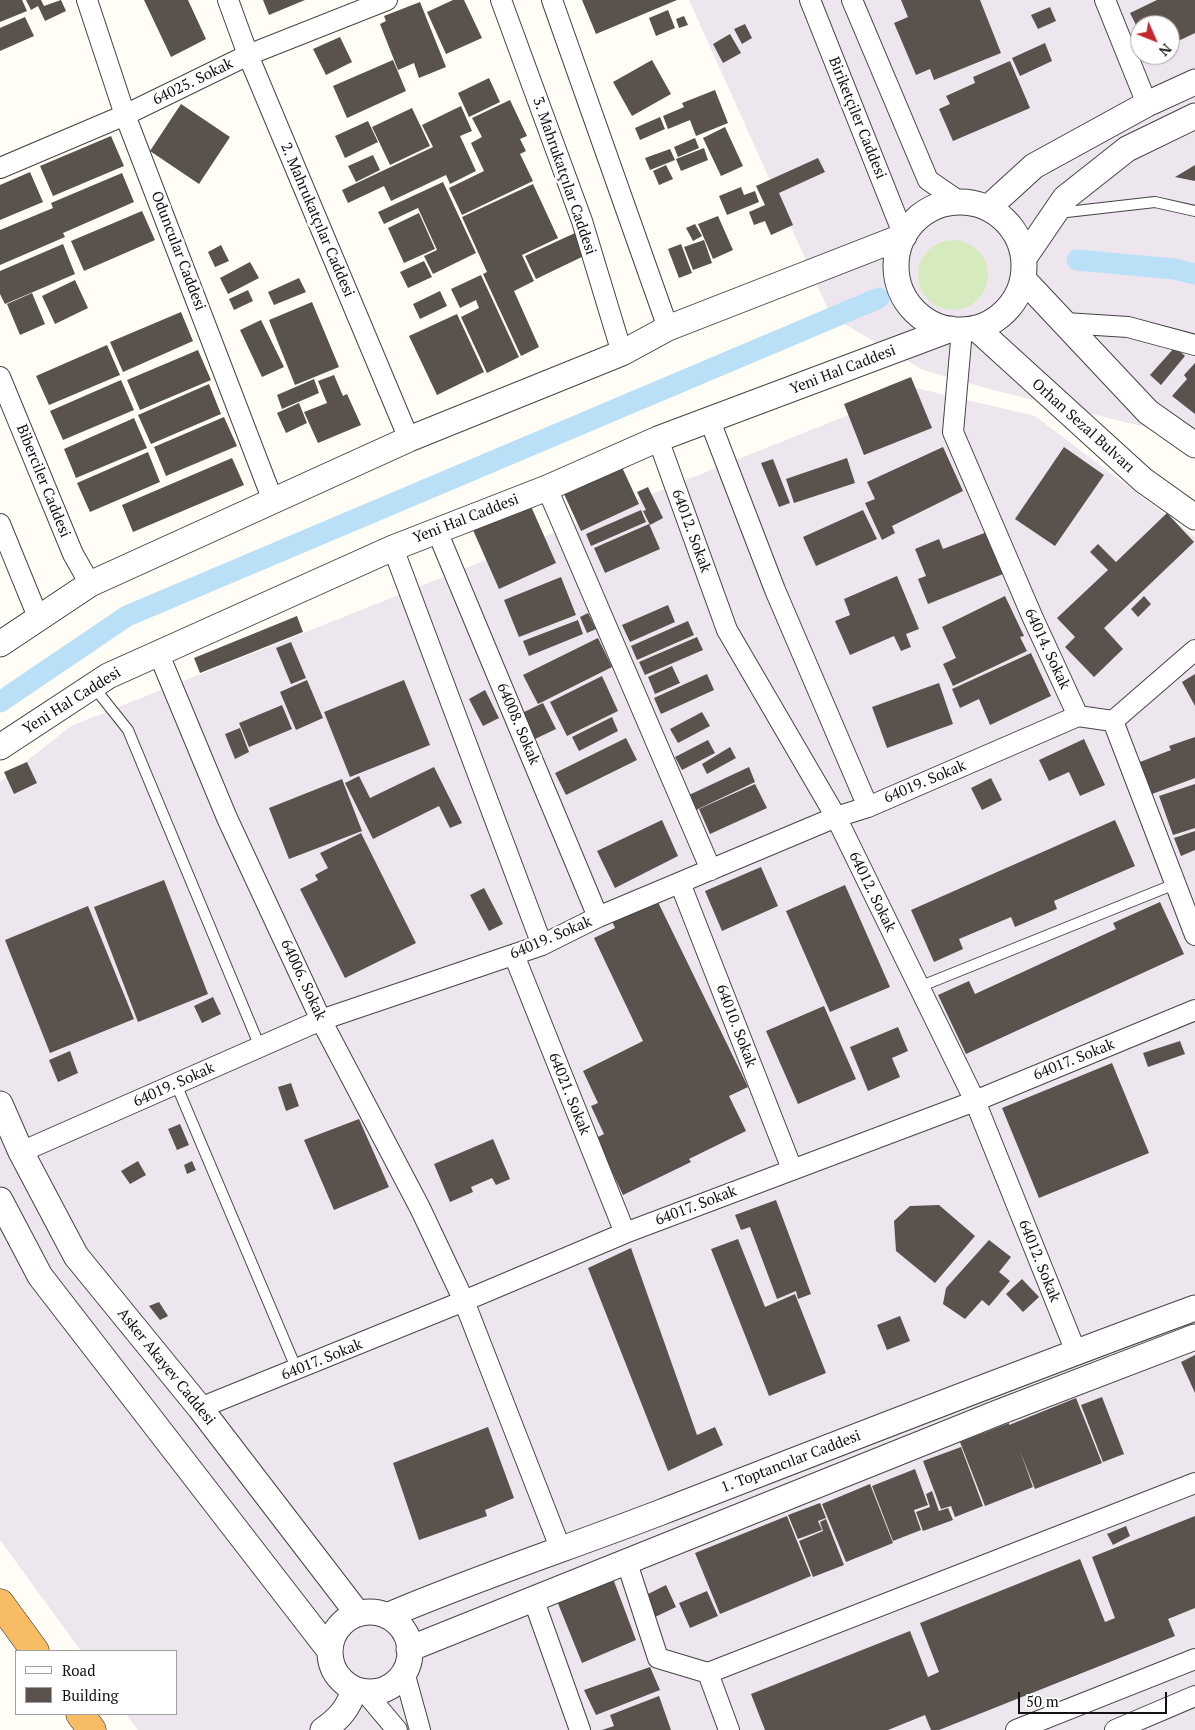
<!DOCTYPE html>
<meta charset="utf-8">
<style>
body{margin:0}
#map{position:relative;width:1195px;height:1730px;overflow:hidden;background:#fffdf5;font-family:"PT Serif",serif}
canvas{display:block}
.legend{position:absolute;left:15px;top:1650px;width:162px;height:65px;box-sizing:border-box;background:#fff;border:1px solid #a0a0a0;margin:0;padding:6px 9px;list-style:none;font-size:15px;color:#111}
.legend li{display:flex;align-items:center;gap:10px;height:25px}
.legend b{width:25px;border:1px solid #a0a0a0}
.north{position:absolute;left:1130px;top:15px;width:50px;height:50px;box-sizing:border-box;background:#fff;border:1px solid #a0a0a0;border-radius:50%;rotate:134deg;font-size:14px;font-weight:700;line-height:20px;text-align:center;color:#111}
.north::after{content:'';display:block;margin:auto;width:18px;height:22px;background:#c4262e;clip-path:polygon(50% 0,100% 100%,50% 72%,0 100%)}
.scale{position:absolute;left:1018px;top:1692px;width:149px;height:22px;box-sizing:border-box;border:2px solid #111;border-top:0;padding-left:6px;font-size:15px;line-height:18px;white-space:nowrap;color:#111;-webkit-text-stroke:4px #fff;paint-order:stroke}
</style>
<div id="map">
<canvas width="1195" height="1730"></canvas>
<ul class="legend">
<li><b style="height:6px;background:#fff"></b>Road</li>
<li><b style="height:14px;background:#5a524d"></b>Building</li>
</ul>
<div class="north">N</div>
<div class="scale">50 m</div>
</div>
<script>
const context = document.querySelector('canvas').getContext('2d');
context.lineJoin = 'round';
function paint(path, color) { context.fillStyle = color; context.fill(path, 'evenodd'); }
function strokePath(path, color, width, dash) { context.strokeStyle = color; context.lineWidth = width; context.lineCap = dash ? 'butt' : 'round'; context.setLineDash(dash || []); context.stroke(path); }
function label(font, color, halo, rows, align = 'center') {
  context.font = font + ' "PT Serif",serif'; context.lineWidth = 5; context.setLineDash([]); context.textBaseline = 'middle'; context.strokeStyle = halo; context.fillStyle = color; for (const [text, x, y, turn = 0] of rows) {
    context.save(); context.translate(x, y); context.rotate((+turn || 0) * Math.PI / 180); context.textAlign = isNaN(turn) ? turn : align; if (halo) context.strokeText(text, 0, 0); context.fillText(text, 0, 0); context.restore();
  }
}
const industrial = new Path2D(`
 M689 0H1195V439L993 390 923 370 831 316ZM1140 25H1170V55H1140Z
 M916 388 1035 416 1195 537V1730H138L126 1714H176V1651H81L0 1540V782L71 726Z`);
const green = new Path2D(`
 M918 275a35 35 0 1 1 70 0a35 35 0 1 1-70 0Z`);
const canal = new Path2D(`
 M1077 260 1174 269 1195 274
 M0 702 127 616 879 298`);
const building = new Path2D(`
 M0 0H22L27 11 0 22Z
 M26 0H41L44 6 61 0 66 11 45 21 38 6 31 10Z
 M144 0H188L206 39 171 57Z
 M263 0H305L269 15Z
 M453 0H464L482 38 446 54 427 12Z
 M582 0H677L596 34Z
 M901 0H980L1001 53 934 80 930 69 916 75 894 23 908 17Z
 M1157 0H1195V33L1170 45V25H1140V33L1130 13Z
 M420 2 446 67 419 78 414 63 398 70 380 24 386 21 384 16Z
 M1050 7 1056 21 1038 29 1031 15Z
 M668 10 675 28 656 36 649 18Z
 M684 16 688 25 679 28 676 19Z
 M25 17 34 36 0 51V28Z
 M745 24 752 38 742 44 734 29Z
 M730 34 741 53 723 63 713 44Z
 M340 37 352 62 326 75 313 49Z
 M1045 43 1052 61 1020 76 1012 58Z
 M393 60 406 91 347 118 333 86Z
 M652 60 671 94 632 116 613 82Z
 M1010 61 1030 108 953 141 939 109 950 104 946 96 975 83 973 77Z
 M489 78 500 102 469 117 458 93Z
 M715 90 728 123 696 136 690 120 668 129 663 116 684 107 682 103Z
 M510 100 527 136 520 139 526 151 520 154 533 181 462 215 449 188 484 171 471 143 482 137 472 118Z
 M181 104 230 137 199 184 150 151Z
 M461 106 472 131 460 136 476 171 450 184 446 175 391 201 384 186 348 203 342 190 433 147 422 125Z
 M412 108 430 146 390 165 372 127Z
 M660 117 665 129 640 140 635 128Z
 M368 121 378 142 345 158 335 136Z
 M725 127 743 166 721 176 703 138Z
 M111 136 124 166 53 196 40 166Z
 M695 138 699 148 678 157 674 147Z
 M704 148 708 160 681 171 676 159Z
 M670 149 675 160 650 170 645 158Z
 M373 155 380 170 356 182 348 166Z
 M818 158 825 172 779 193 793 225 771 235 765 221 754 225 749 212 765 205 756 186Z
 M666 165 673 179 659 185 653 171Z
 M1195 165V181L1175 177Z
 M30 172 43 202 0 220V185Z
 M122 173 134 202 63 233 65 237 0 265V230L53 208 51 203Z
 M443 182 476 253 433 274 424 256 437 250 418 208 384 224 378 212Z
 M533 184 558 238 522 255 534 281 514 291 539 347 521 356 483 274 487 272 462 217Z
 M741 187 744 195 755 191 759 202 727 215 719 196Z
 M142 211 155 240 84 271 71 241Z
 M419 213 435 249 404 263 388 228Z
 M718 216 733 250 713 259 698 224Z
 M695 224 702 236 693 241 686 228Z
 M575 233 586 255 536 279 525 256Z
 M704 240 712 263 693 270 684 247Z
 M63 244 75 274 5 304 0 294V271Z
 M681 244 692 273 679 278 668 249Z
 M221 245 229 261 215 267 208 252Z
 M424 261 432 277 408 288 400 272Z
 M250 262 259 278 228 294 220 278Z
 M481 275 519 357 487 373 461 317 479 308 476 300 460 308 451 289Z
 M299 278 306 292 274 305 268 292Z
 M75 280 88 308 55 324 42 296Z
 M248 290 253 301 234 310 229 299Z
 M440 291 447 306 420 319 413 304Z
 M32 293 45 324 20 335 7 304Z
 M312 302 339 367 295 385 269 320Z
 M181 312 193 341 123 372 110 342Z
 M457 314 484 372 437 395 409 336Z
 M261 320 284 367 262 377 240 330Z
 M107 345 120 375 49 405 36 376Z
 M1175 347 1185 356 1161 385 1150 375Z
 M198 350 211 380 140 410 127 380Z
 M1195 363V414L1172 396 1187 379 1184 375Z
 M334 375 343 396 347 394 361 425 318 443 304 412 327 403 318 381Z
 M911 377 932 428 864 455 844 404Z
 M314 379 319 393 282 409 277 395Z
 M121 380 134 410 63 440 50 411Z
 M209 384 221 414 151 444 138 415Z
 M299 403 307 423 286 433 277 413Z
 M224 417 237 446 166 476 154 447Z
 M134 418 147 448 76 478 64 449Z
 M943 447 963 491 892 526 895 533 882 540 865 503 875 499 867 482Z
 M1064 447 1104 475 1055 546 1015 519Z
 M148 452 160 482 90 512 77 483Z
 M232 458 244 485 133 532 122 505Z
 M847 458 855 483 794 503 786 479Z
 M773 459 790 503 779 507 761 463Z
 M621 465 639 504 581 531 563 492Z
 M648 487 663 518 650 525 643 511 646 510 637 492Z
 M530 504 556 563 499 589 473 530Z
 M641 510 646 522 591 546 586 534Z
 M863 510 877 539 816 566 803 537Z
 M1167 513 1194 542 1104 628 1123 649 1094 677 1065 647 1075 637 1057 618 1108 570 1090 552 1098 544 1116 562Z
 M649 524 660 549 605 573 594 548Z
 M987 532 1003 574 928 604 918 579 926 576 915 549 939 539 943 549Z
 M897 576 919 629 906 634 911 647 901 651 894 636 850 655 835 621 850 615 844 599Z
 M561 577 576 615 519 637 504 600Z
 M1005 596 1024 636 1020 637 1027 651 953 686 943 664 956 658 942 627Z
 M1144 596 1151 604 1138 617 1131 609Z
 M668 605 675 622 630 642 622 625Z
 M588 613 596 629 587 633 580 617Z
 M297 616 303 632 200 673 194 658Z
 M578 620 583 634 529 656 523 641Z
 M688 621 694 635 637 660 631 646Z
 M697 637 703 650 645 675 639 662Z
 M598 638 612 667 538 704 523 675Z
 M291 642 306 678 291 684 276 648Z
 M1031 653 1051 696 990 725 979 699 960 708 952 689Z
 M672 666 680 683 655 694 648 677Z
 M707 674 714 690 661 714 654 698Z
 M1195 674V706L1182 682Z
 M602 676 618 711 567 736 550 702Z
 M307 680 323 718 296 730 280 692Z
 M404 680 430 745 350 777 324 712Z
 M939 683 953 724 887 748 872 707Z
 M485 690 499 718 483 726 469 699Z
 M543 703 556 729 535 739 522 713Z
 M282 705 292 729 249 747 239 723Z
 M702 712 710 726 678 743 670 729Z
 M612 717 618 731 579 751 572 737Z
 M240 728 249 752 235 759 225 734Z
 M1195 737V778L1152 794 1140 762 1171 750 1169 746Z
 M626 738 637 760 566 795 555 773Z
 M1084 739 1105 785 1080 796 1069 772 1049 781 1039 760Z
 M708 740 715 753 682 770 675 757Z
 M730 747 736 758 707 774 702 764Z
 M27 762 37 783 14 794 4 772Z
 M434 767 462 823 450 828 439 806 373 839 345 783 359 776 370 798Z
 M749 767 755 782 696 810 689 795Z
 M991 778 1002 800 982 810 971 788Z
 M342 779 362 831 289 859 269 808Z
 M755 784 767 808 710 834 699 809Z
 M1195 784V828L1173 835 1159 796Z
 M662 820 678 856 615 888 597 851Z
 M1115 820 1135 866 1054 901 1057 909 1015 927 1011 917 959 939 963 949 934 962 911 910Z
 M1195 831V850L1181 856 1174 838Z
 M361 833 416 943 345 978 300 889 318 880 315 875 328 868 320 853Z
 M761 867 778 906 722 931 705 891Z
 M164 880 208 994 138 1022 94 907Z
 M845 885 890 987 830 1012 786 911Z
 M484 888 503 924 489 931 470 895Z
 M656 898 748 1087 729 1096 746 1131 689 1159 691 1162 623 1195 596 1138 604 1134 591 1106 598 1103 583 1071 643 1041 594 938 615 928 611 919Z
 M1160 902 1184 954 966 1054 938 995 969 981 975 994 1116 929 1113 923Z
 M88 906 134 1019 50 1053 5 940Z
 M213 997 221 1014 202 1023 194 1006Z
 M824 1006 856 1079 798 1104 766 1031Z
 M898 1027 908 1051 892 1058 900 1077 868 1091 850 1047Z
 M1180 1041 1185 1054 1148 1067 1143 1053Z
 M70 1051 78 1073 58 1082 49 1060Z
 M1112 1063 1149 1153 1039 1198 1002 1108Z
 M291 1083 299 1106 286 1111 278 1087Z
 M359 1119 389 1187 334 1210 304 1140Z
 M180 1124 189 1145 177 1150 168 1129Z
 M493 1139 510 1179 496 1185 492 1178 471 1187 473 1192 450 1202 434 1164Z
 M138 1161 146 1175 130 1184 121 1171Z
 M192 1161 196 1170 187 1174 184 1165Z
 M776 1200 811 1294 798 1299 796 1291 777 1299 750 1227 741 1230 735 1215Z
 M939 1205 975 1236 935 1283 896 1251 894 1221 910 1206Z
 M738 1239 765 1307 795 1294 826 1373 769 1396 711 1249Z
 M989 1240 1011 1257 999 1272 1010 1281 989 1306 982 1300 965 1319 943 1304 946 1288Z
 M631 1248 697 1435 715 1427 723 1445 668 1471 588 1268Z
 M1022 1279 1039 1297 1023 1312 1006 1294Z
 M159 1302 168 1316 160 1320 149 1306Z
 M900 1316 910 1341 887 1350 877 1325Z
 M1195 1355V1393L1181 1362Z
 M1102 1397 1124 1454 1103 1462 1081 1405Z
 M1076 1398 1102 1463 1035 1489 1020 1451 1033 1487 985 1506 960 1442 1009 1423V1425Z
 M488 1427 514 1498 485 1510 487 1516 419 1540 393 1463Z
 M961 1447 983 1506 955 1517 951 1506 941 1509 923 1461Z
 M915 1469 928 1505 914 1510 921 1530 893 1541 872 1486Z
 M870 1484 893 1543 846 1562 822 1504Z
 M932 1491 939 1511 948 1508 953 1520 923 1531 916 1512 930 1507 926 1494Z
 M820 1503 826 1518 818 1521 822 1530 798 1539 788 1515Z
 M787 1516 811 1576 720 1614 695 1553Z
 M1195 1516V1608L1168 1619 1175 1636 939 1730H931L925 1715 888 1730H765L751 1694 910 1631 928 1677 939 1672 920 1623 1080 1559 1105 1622 1115 1618 1092 1557Z
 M826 1519 844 1565 813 1577 799 1541 823 1531 820 1522Z
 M1126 1526 1130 1536 1113 1545 1107 1534Z
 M612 1576 636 1640 582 1663 557 1601Z
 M666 1585 676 1607 655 1617 644 1596Z
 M707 1591 718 1616 690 1628 679 1603Z
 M650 1667 660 1690 596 1715 584 1690Z
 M659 1696 671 1730H602L614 1726 610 1715Z`);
const service = new Path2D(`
 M1058 213 1155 202 1195 211
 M93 686 128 730 260 1047
 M919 987 1175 884
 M176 1084 297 1370`);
const minor = new Path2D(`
 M87 0 125 115 273 501
 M228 0 248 55 409 439
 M501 0 582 221 622 353
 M552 0 668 328
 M810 0 904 236
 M852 0 928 180 960 202
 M1105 0 1147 104
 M0 168 125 115 248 55 387 0
 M1065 323 1128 327 1195 345
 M962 330 953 432 1032 616 1078 716 1113 721 1195 935
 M0 377 73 554 90 584
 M710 421 775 590 868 807
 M658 439 727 630 836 817 975 1101 1076 1352
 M547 488 711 870
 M0 524 38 617
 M437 531 598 917
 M393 548 542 945
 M158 652 227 818 321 1020 420 1208 464 1301 561 1550
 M1113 721 1195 650
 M680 883 792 1169
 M514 955 625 1233
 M21 1152 321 1020 542 945 598 917 836 817 868 807 1078 716
 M200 1408 464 1301 625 1233 975 1101 1195 1010
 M627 1563 658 1658 708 1673 729 1730
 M534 1601 580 1730
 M404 1672 420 1730
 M708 1673 1195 1483
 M365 1692 397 1730
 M1016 1730 1195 1659
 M1115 1730 1195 1696`);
const tertiary = new Path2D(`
 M896 266a64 64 0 1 1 128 0a64 64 0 1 1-128 0Z
 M988 208 1034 166 1147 104 1195 82
 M1024 258 1065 198 1127 149 1195 116
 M1023 279 1148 412 1195 445
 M976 328 1143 480 1195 517
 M0 644 90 584 409 439 622 353 668 328 904 236
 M0 747 108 676 393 548 547 488 658 439 951 329
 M0 1104 21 1152 76 1256 200 1408 358 1614
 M0 1200 40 1276 330 1651
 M330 1652a40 40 0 1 1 80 0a40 40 0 1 1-80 0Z
 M387 1616C476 1578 568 1548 659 1513 837 1444 1015 1374 1195 1308
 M409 1649 997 1413 1195 1337
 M323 1730C339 1719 349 1708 354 1689`);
const trunk = new Path2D(`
 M0 1603 35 1651
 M80 1714 92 1730`);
const streetNames = [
 ["64025. Sokak",193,82,-26],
 ["Biriketçiler Caddesi",857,118,68],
 ["3. Mahrukatçılar Caddesi",564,176,71],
 ["2. Mahrukatçılar Caddesi",317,220,67],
 ["Oduncular Caddesi",178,251,69],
 ["Yeni Hal Caddesi",843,370,-21],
 ["Orhan Sezal Bulvarı",1083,426,42],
 ["Biberciler Caddesi",43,481,68],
 ["Yeni Hal Caddesi",466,519,-21],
 ["64012. Sokak",691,531,70],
 ["64014. Sokak",1047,649,65],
 ["Yeni Hal Caddesi",72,701,-32],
 ["64008. Sokak",518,724,67],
 ["64019. Sokak",925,782,-23],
 ["64012. Sokak",872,892,64],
 ["64019. Sokak",551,938,-23],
 ["64006. Sokak",303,980,65],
 ["64010. Sokak",736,1026,69],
 ["64017. Sokak",1074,1060,-22],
 ["64019. Sokak",174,1085,-24],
 ["64021. Sokak",569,1094,68],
 ["64017. Sokak",696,1206,-21],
 ["64012. Sokak",1039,1261,68],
 ["64017. Sokak",322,1360,-22],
 ["Asker Akayev Caddesi",166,1367,51],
 ["1. Toptancılar Caddesi",791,1462,-21]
];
paint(industrial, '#eee6ef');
paint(green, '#d5ebbd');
strokePath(canal, '#b9e0f7', 21);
paint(building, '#5a524d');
strokePath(service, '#444', 12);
strokePath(minor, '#444', 22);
strokePath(tertiary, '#444', 27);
strokePath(trunk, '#222', 29);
strokePath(service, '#fff', 10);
strokePath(minor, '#fff', 20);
strokePath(tertiary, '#fff', 25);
strokePath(trunk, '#f7bc64', 28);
label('15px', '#111', '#fff', streetNames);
</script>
